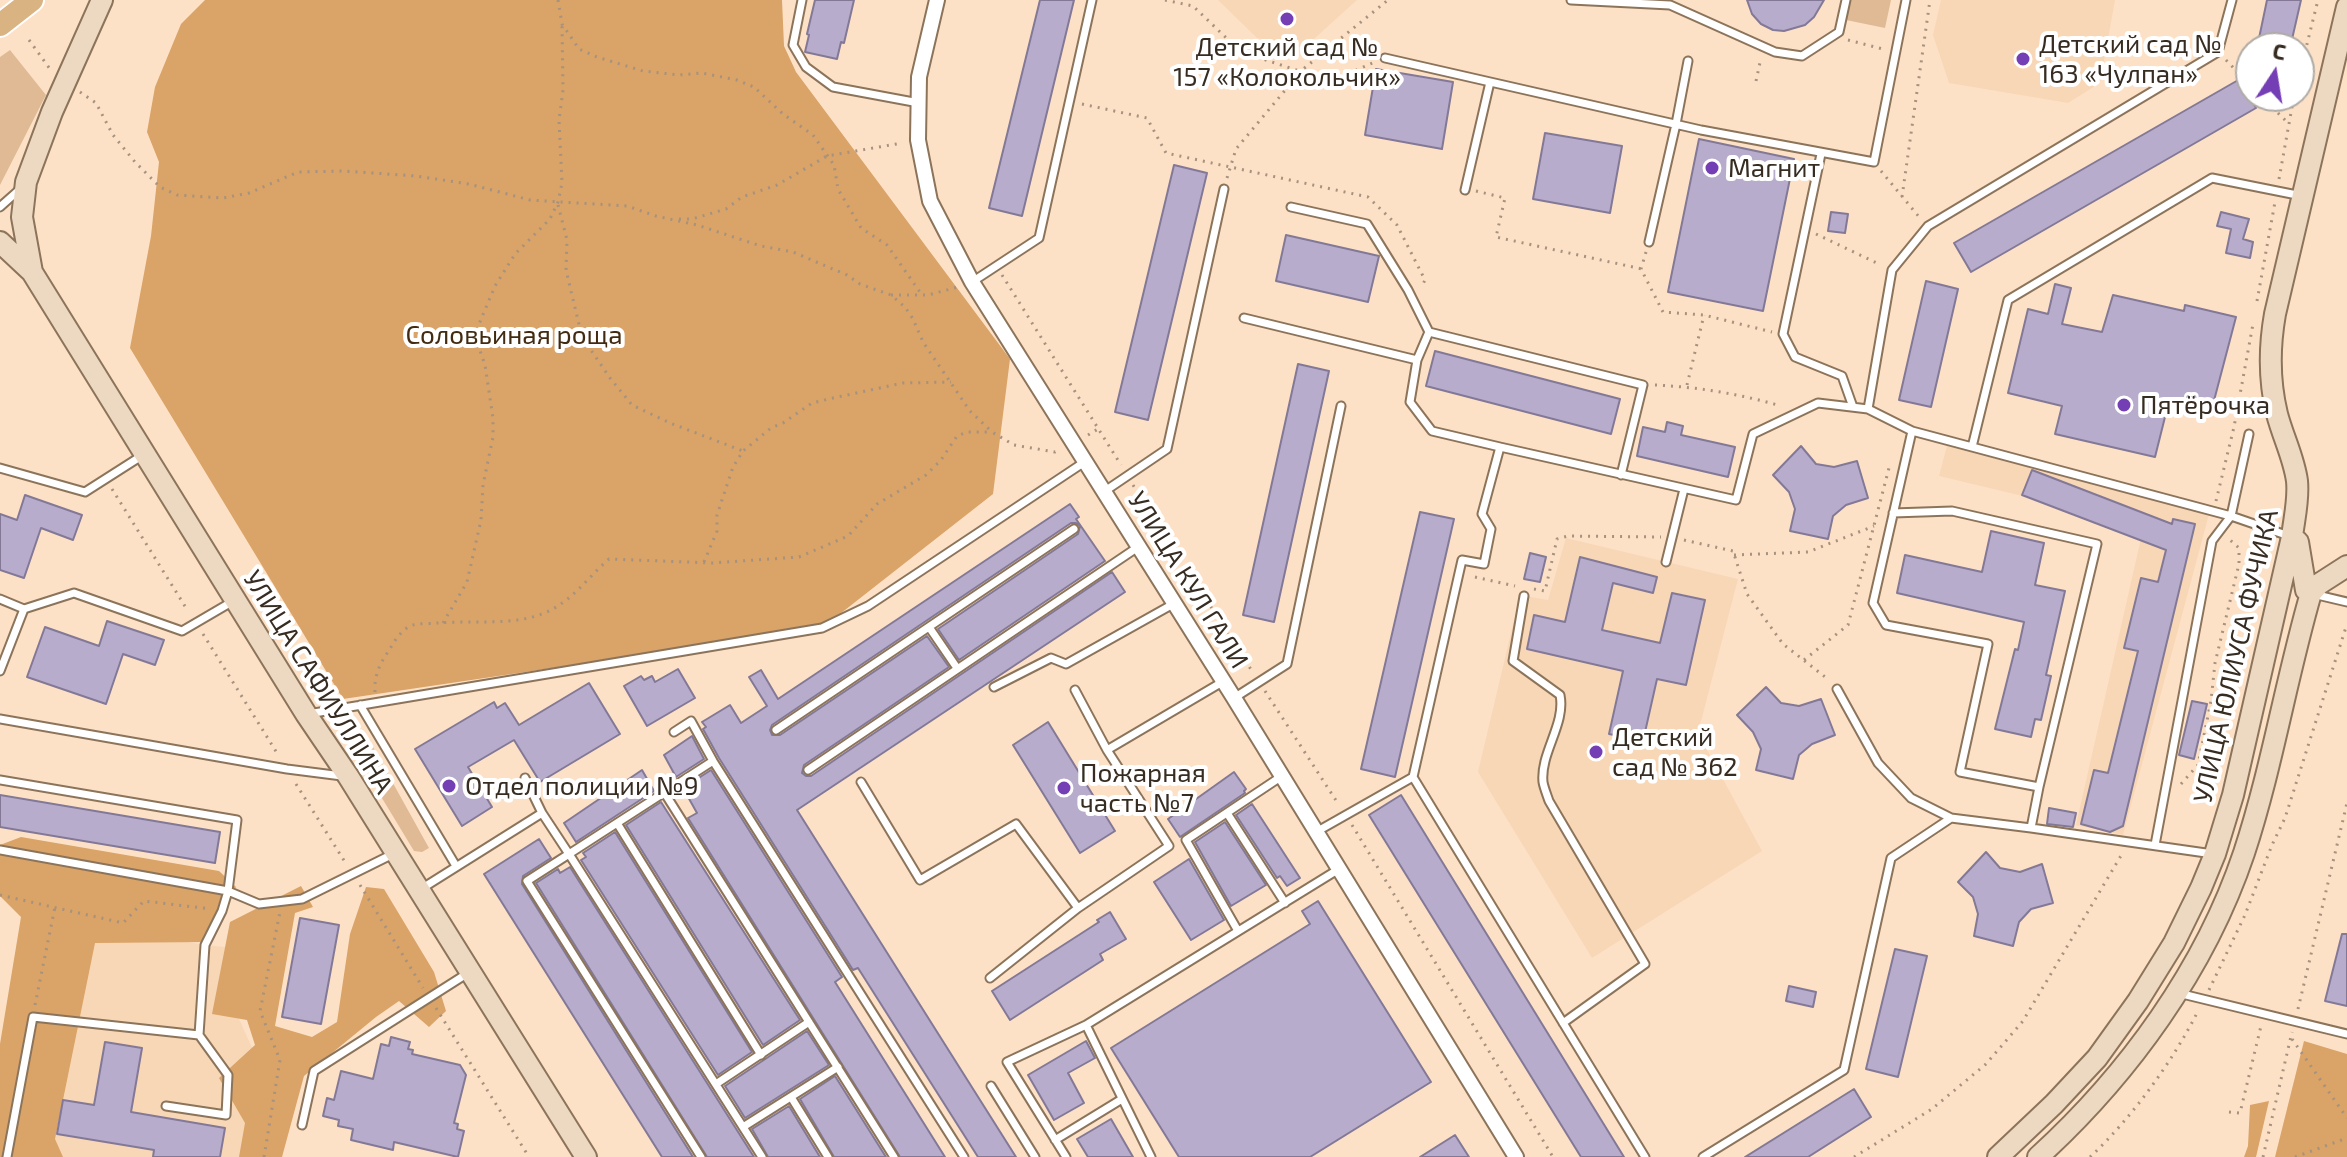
<!DOCTYPE html>
<meta charset="utf-8">
<style>
body{margin:0}
#map{position:relative;width:2347px;height:1157px;overflow:hidden;background:#fde1c6;font-family:"Exo 2",sans-serif}
canvas{display:block}
.north{position:absolute;left:2235px;top:32px;width:80px;height:80px;box-sizing:border-box;background:#fff;border:2px solid #afaba6;border-radius:50%;rotate:12deg;font-size:22px;font-weight:700;line-height:32px;text-align:center;color:#362c21}
.north::after{content:'';display:block;margin:auto;width:28px;height:36px;background:#743eb5;clip-path:polygon(50% 0,100% 100%,50% 72%,0 100%)}
</style>
<div id="map">
<canvas width="2347" height="1157"></canvas>
<div class="north">С</div>
</div>
<script>
const context = document.querySelector('canvas').getContext('2d');
context.lineJoin = 'round';
function paint(path, color) { context.fillStyle = color; context.fill(path, 'evenodd'); }
function strokePath(path, color, width, dash) { context.strokeStyle = color; context.lineWidth = width; context.lineCap = dash ? 'butt' : 'round'; context.setLineDash(dash || []); context.stroke(path); }
function label(font, color, halo, rows, align = 'center') {
  context.font = font + ' "Exo 2",sans-serif'; context.lineWidth = 8; context.setLineDash([]); context.textBaseline = 'middle'; context.strokeStyle = halo; context.fillStyle = color; for (const [text, x, y, turn = 0] of rows) {
    context.save(); context.translate(x, y); context.rotate((+turn || 0) * Math.PI / 180); context.textAlign = isNaN(turn) ? turn : align; if (halo) context.strokeText(text, 0, 0); context.fillText(text, 0, 0); context.restore();
  }
}
const built = new Path2D(`
 M1218 0H1357L1304 48 1257 38Z
 M1941 0H2115L2100 83 2068 103 1949 83 1933 35Z
 M1948 442 2211 507 2123 835 2076 825 2144 525 1939 476Z
 M1566 538 1738 579 1698 733 1762 851 1592 958 1478 772 1520 595 1548 600Z
 M68 921 205 945 245 949 234 1008 260 1065 256 1157H28Z`);
const green = new Path2D(`
 M1850 0H1891L1885 28 1846 20Z
 M10 50 46 95 0 185V57Z
 M369 740 429 848 422 852 414 851 348 742Z`);
const forest = new Path2D(`
 M205 0H782L784 46 796 72 1010 359 993 494 822 628 343 699 130 348 151 236 159 162 147 132 155 87 181 24Z
 M21 837 219 871 236 887 207 942 95 943 55 1139 63 1157H0V1044L21 917 0 896V845Z
 M301 886 313 907 295 913 275 1026 312 1037 337 1022 350 934 366 887 384 889 434 972 446 1011 429 1027 399 1001 376 1017 304 1076 282 1157H239L245 1123 219 1078 255 1045 247 1020 212 1014 230 922Z
 M2304 1041 2347 1054V1157H2275Z
 M2269 1101 2256 1157H2244L2248 1146 2250 1105Z`);
const building = new Path2D(`
 M815 0H854L844 43 841 42 837 59 805 52 809 35 807 34Z
 M1040 0H1074L1022 216 989 208Z
 M1747 0H1824L1814 17 1805 25 1784 31 1773 30 1761 24 1752 14Z
 M2267 0H2301L2290 48H2257Z
 M1376 69 1453 82 1442 149 1365 135Z
 M2240 79 2256 108 1971 272 1954 243Z
 M1545 133 1622 146 1610 213 1533 199Z
 M1699 139 1794 159 1763 311 1668 292Z
 M1174 165 1207 173 1148 420 1115 412Z
 M1831 212 1848 214 1845 233 1828 231Z
 M2221 212 2249 219 2243 239 2253 242 2250 258 2226 253 2231 229 2217 226Z
 M1286 235 1379 256 1368 302 1276 281Z
 M1926 281 1958 289 1931 407 1899 400Z
 M2055 284 2071 288 2062 324 2102 332 2113 295 2184 311 2185 305 2236 317 2211 412 2169 401 2155 457 2055 434 2062 406 2008 393 2028 309 2048 314Z
 M1435 351 1620 399 1611 434 1426 386Z
 M1298 364 1329 371 1274 622 1243 615Z
 M1667 422 1683 426 1681 435 1735 447 1728 477 1637 456 1643 427 1665 432Z
 M1801 446 1816 464 1834 467 1857 461 1868 498 1846 505 1833 516 1828 539 1790 531 1795 509 1789 492 1773 475Z
 M2032 470 2172 524 2173 519 2195 524 2123 826 2110 832 2081 824 2094 770 2108 773 2138 651 2124 648 2141 578 2158 582 2166 550 2022 495Z
 M25 495 82 515 73 540 41 528 24 578 0 570V514L17 520Z
 M1070 504 1079 517 1076 519 1105 561 959 660 938 629 1078 534 1080 526 1076 523H1071L772 725 770 730 772 735H780L927 636 949 667 804 765 802 773 806 776H811L1112 572 1125 592 797 810 1016 1157H978L858 968 853 970 719 758 703 729 706 727 702 722 730 705 741 723 767 706 749 677 761 670 778 699Z
 M1420 512 1454 519 1395 777 1361 769Z
 M1991 531 2044 543 2035 585 2065 591 2046 675 2051 676 2041 720 2035 719 2031 737 1995 729 2015 649 2018 650 2024 622 1897 593 1905 555 1982 572Z
 M1530 553 1546 557 1540 582 1524 579Z
 M1580 557 1657 577 1653 593 1613 583 1602 630 1660 643 1672 593 1705 600 1686 685 1657 679 1643 741 1609 734 1623 671 1527 649 1534 615 1565 622Z
 M107 621 164 640 155 665 123 654 106 704 27 677 45 627 99 646Z
 M678 669 695 698 647 726 624 686 641 676 644 680 652 676 655 682Z
 M589 683 620 734 540 782 514 740 468 767 492 807 462 826 415 749 494 702 497 708 505 703 519 725Z
 M1766 687 1781 703 1799 706 1821 699 1835 735 1812 744 1799 755 1793 779 1756 770 1761 749 1753 732 1737 715Z
 M2192 701 2207 704 2194 759 2179 755Z
 M1048 722 1115 831 1080 853 1013 745Z
 M692 736 704 759 676 777 664 755Z
 M642 770 654 791 576 842 564 823Z
 M711 770 842 977 835 982 945 1157H900L688 818 697 813 683 788Z
 M1234 772 1246 789 1244 791 1245 793 1180 837 1168 819Z
 M0 795 220 832 215 863 0 827Z
 M1401 795 1624 1157H1581L1369 815Z
 M661 802 800 1020 763 1045 626 825Z
 M1252 804 1300 878 1287 886 1280 876 1277 878 1236 815Z
 M2049 808 2076 813 2073 827 2047 824Z
 M1225 822 1266 885 1231 906 1195 842Z
 M615 832 752 1052 718 1075 581 860 586 857 583 853Z
 M539 839 551 858 523 876 522 884 693 1157H662L484 874Z
 M1986 852 2000 868 2020 872 2042 864 2053 903 2031 909 2019 922 2013 946 1974 936 1978 914 1973 897 1958 882Z
 M1189 859 1224 920 1191 940 1154 882Z
 M570 867 754 1157H707L536 883 558 869 560 873Z
 M1318 901 1431 1082 1310 1157H1179L1111 1048 1310 924 1302 911Z
 M1110 912 1126 939 1100 954 1103 960 1010 1020 992 991 1099 922 1097 920Z
 M300 918 339 925 321 1024 282 1017Z
 M2342 934H2347V1006L2325 1001Z
 M1895 949 1927 956 1898 1077 1866 1069Z
 M1789 986 1816 992 1813 1007 1786 1001Z
 M807 1031 829 1065 745 1118 725 1086Z
 M391 1037 410 1042 408 1049 413 1050 412 1054 460 1065 466 1075 454 1123 458 1124 457 1129 464 1131 458 1157 394 1142 393 1150 351 1140 353 1129 338 1126 339 1120 323 1116 327 1098 334 1100 341 1071 373 1079 381 1044 389 1046Z
 M1086 1041 1095 1058 1068 1073 1084 1103 1054 1120 1028 1075Z
 M105 1042 142 1048 131 1112 225 1128 220 1157H153L154 1150 57 1134 63 1100 94 1105Z
 M835 1076 886 1157H834L800 1099Z
 M1854 1089 1871 1117 1808 1157H1745Z
 M789 1106 820 1157H768L752 1129Z
 M1111 1119 1133 1157H1088L1077 1139Z
 M1455 1135 1469 1157H1420Z`);
const path = new Path2D(`
 M558 0 562 24 579 49 597 57 643 71 679 75 702 73 737 80 754 87 783 114 813 135 834 165 838 189 861 228 887 245 922 295
 M1165 0 1193 6 1241 52 1318 77 1333 80 1375 62
 M29 40 50 69
 M1848 40 1883 49
 M2226 60 2251 86
 M2299 76 2318 0
 M1756 81 1761 58
 M80 92 96 103 113 135 135 162 160 187 177 195 223 198 249 193 298 172 344 171 416 176 469 184 530 200 627 206 656 216 697 225 761 246 793 252 847 275 860 284 891 295 905 307 913 319 923 342 970 411 992 432 1014 445 1055 452 1060 449
 M2261 96 2287 122
 M1082 104 1147 118 1166 153 1368 197 1397 225 1425 280 1421 288
 M1881 171 1920 218
 M1227 178 1236 149 1302 70 1388 0
 M2279 179 2294 96
 M1476 191 1505 198 1496 237 1642 269
 M1902 197 1930 0
 M558 205 567 240 566 270 582 337 610 378 632 405 670 423 743 451
 M679 219H692L726 209 742 197 777 185 827 156 902 143
 M1816 234 1881 265
 M1646 252 1641 269 1663 312 1704 315 1772 332
 M1002 275 1121 465
 M891 295H928L958 287
 M2257 301 2275 202
 M1655 385C1698 387 1740 394 1781 406
 M1687 385 1704 315
 M1088 435 1098 429
 M1133 485 1252 671
 M112 489 188 611
 M2216 501 2234 427 2253 324
 M1684 540 1733 551 1747 594 1783 644 1829 680
 M1734 555 1808 552 1874 526
 M704 562 717 531V515L733 467 743 451 771 428 783 423 812 403 833 398 903 383 951 382
 M1475 577 1515 586
 M1534 589 1545 591 1557 539 1568 536 1661 537
 M443 623 467 582 481 520 483 485 493 437V418L485 365 477 342 479 324 495 286 515 254 550 219 558 202 562 183 559 120 563 90 562 24
 M203 634 277 753
 M1804 660 1848 625 1889 468
 M1265 691 1339 805
 M375 692C374 677 379 665 388 652 394 642 401 629 413 625 420 623 430 624 437 623 471 620 510 626 542 614 571 603 587 578 609 559L712 563 799 557 848 536 877 504 926 475 941 460 957 436 967 432H992
 M344 733 359 728
 M296 784 345 862
 M2181 784 2198 765 2211 701 2215 663 2239 564V548L2229 539
 M1352 825 1553 1157
 M360 885 423 988
 M0 895 123 923 144 901 211 909
 M2209 990 2245 915 2272 845 2285 818 2347 624
 M35 1005 55 907
 M436 1008 529 1157
 M2298 1009 2347 803
 M2292 1039 2347 1118
 M2229 1112 2240 1113 2261 1026
 M264 1157 280 1060 260 1011 280 912
 M1854 1157 1932 1109 1986 1064 2023 1021 2122 854
 M2090 1157C2131 1119 2173 1061 2198 1011
 M2263 1157 2292 1032
 M2295 1157 2347 1138`);
const lane = new Path2D(`
 M802 0 793 45 806 67 833 87 919 103
 M1571 0 1670 5 1775 52 1802 56 1839 32 1846 0
 M1385 58 1701 130 1874 162 1906 0
 M1821 154 1783 334 1795 357 1842 376 1853 407
 M1465 190 1490 82
 M0 207 19 190
 M1291 207 1367 224 1408 290 1429 332 1643 385 1621 475
 M1649 242 1676 124 1688 61
 M972 282 1039 238 1092 0
 M1244 318 1417 360
 M1429 332 1417 360 1410 402 1432 431 1500 447
 M1912 431 2231 516 2212 541 2155 845
 M2249 434 2231 516 2289 536
 M1972 447 2008 300 2212 178 2302 196
 M0 468 85 492 143 455
 M1105 491 1167 449 1224 189
 M1893 513 1952 511 2097 544 2039 787
 M1666 562 1684 489
 M2313 594 2347 602
 M1524 596 1513 661 1560 695C1566 724 1540 753 1543 782 1544 788 1547 795 1549 801L1645 964 1563 1023
 M0 599 24 609 74 593 182 631 235 600
 M929 627 957 668
 M0 671 24 609
 M994 687 1051 658 1066 664 1175 603
 M1837 689 1878 763 1911 798 1951 818 2031 828
 M1234 698 1287 664 1341 406
 M360 705 456 866
 M308 714 822 628 868 606 1086 461
 M0 719 287 769 342 776
 M776 730 1074 529
 M674 732 691 721 713 761
 M1107 750 1224 681
 M808 770 1138 547
 M1413 777 1462 560 1484 564 1491 529 1482 514 1500 447 1736 500 1753 434 1818 403 1868 409
 M525 778 542 813
 M0 780 237 820 228 891 222 911 205 945 199 1035 228 1075 226 1115 166 1106
 M861 782 920 880 1016 824 1078 908 1169 846 1107 750 1075 690
 M664 792 894 1157
 M1227 813 1285 903
 M617 823 761 1055
 M1316 832 1413 777 1645 1157
 M0 850 228 891 259 904 302 899 393 854
 M2213 854 2031 828 2039 787 1960 772 1988 644 1886 625 1873 603 1912 431 1868 409 1892 270 1928 226 2218 52 2232 0
 M421 889 542 813 569 854 713 761 964 1157
 M1238 931 1186 840 1282 776
 M990 978 1078 908
 M2178 993 2347 1034
 M1086 1025 1151 1157
 M716 1084 809 1022
 M991 1086 1035 1157
 M791 1097 828 1157
 M302 1125 314 1071 468 973
 M743 1127 838 1067
 M1055 1140 1122 1099
 M7 1157 33 1017 199 1035
 M701 1157 527 881 569 854 762 1157
 M1066 1157 1007 1062 1086 1025 1339 869
 M1703 1157 1844 1070 1891 858 1951 818`);
const street = new Path2D(`
 M937 0 919 77 918 140 930 201 972 282 1234 698 1516 1157`);
const secondary = new Path2D(`
 M0 242 32 272 306 714 348 776 586 1157
 M32 272 22 217 26 182 52 112 102 0
 M2292 537 2298 542 2306 590 2311 593
 M1998 1157 2054 1104 2097 1058 2138 1001 2174 943 2201 888 2215 854 2233 795 2292 537C2294 519 2299 500 2297 481 2294 458 2283 437 2277 414 2269 381 2269 348 2275 314L2347 7
 M2038 1157C2128 1075 2205 969 2244 853 2272 768 2286 679 2311 593L2319 584 2347 566`);
const primary = new Path2D(`
 M0 25 32 0`);
const markers = [
 [1287,19,8,"#743eb5"],
 [2023,59,8,"#743eb5"],
 [1712,168,8,"#743eb5"],
 [2124,405,8,"#743eb5"],
 [1596,752,8,"#743eb5"],
 [449,786,8,"#743eb5"],
 [1064,788,8,"#743eb5"]
];
const poiNames = [
 ["Детский сад №",2039,44],
 ["163 «Чулпан»",2039,74],
 ["Детский сад №",1287,47,"center"],
 ["157 «Колокольчик»",1287,77,"center"],
 ["Магнит",1728,168],
 ["Пятёрочка",2140,405],
 ["Детский",1612,737],
 ["сад № 362",1612,767],
 ["Пожарная",1080,773],
 ["часть №7",1080,803],
 ["Отдел полиции №9",465,786]
];
const parkNames = [
 ["Соловьиная роща",514,335]
];
const streetNames = [
 ["УЛИЦА КУЛ ГАЛИ",1188,580,58],
 ["УЛИЦА ЮЛИУСА ФУЧИКА",2236,656,-77],
 ["УЛИЦА САФИУЛЛИНА",318,682,58]
];
paint(built, '#f8d7b6');
paint(green, '#dfba95');
paint(forest, '#daa367');
paint(building, '#b7accc');
strokePath(building, '#837997', 2);
strokePath(lane, '#8c745b', 11);
strokePath(street, '#8c745b', 18);
strokePath(secondary, '#8c745b', 24);
strokePath(primary, '#fff', 26);
strokePath(path, '#a6927e', 3, [2, 6]);
strokePath(lane, '#fff', 7);
strokePath(street, '#fff', 14);
strokePath(secondary, '#edd9c1', 20);
strokePath(primary, '#dab382', 22);
for (const [x, y, r, color] of markers) { const dot = new Path2D(); dot.arc(x, y, r, 0, 2 * Math.PI); context.fillStyle = color; context.fill(dot); strokePath(dot, '#fff', 3); }
label('26px', '#362c21', '#fff', poiNames, 'left');
label('26px', '#422b11', '#fff', parkNames);
label('26px', '#362c21', '#fff', streetNames);
</script>
